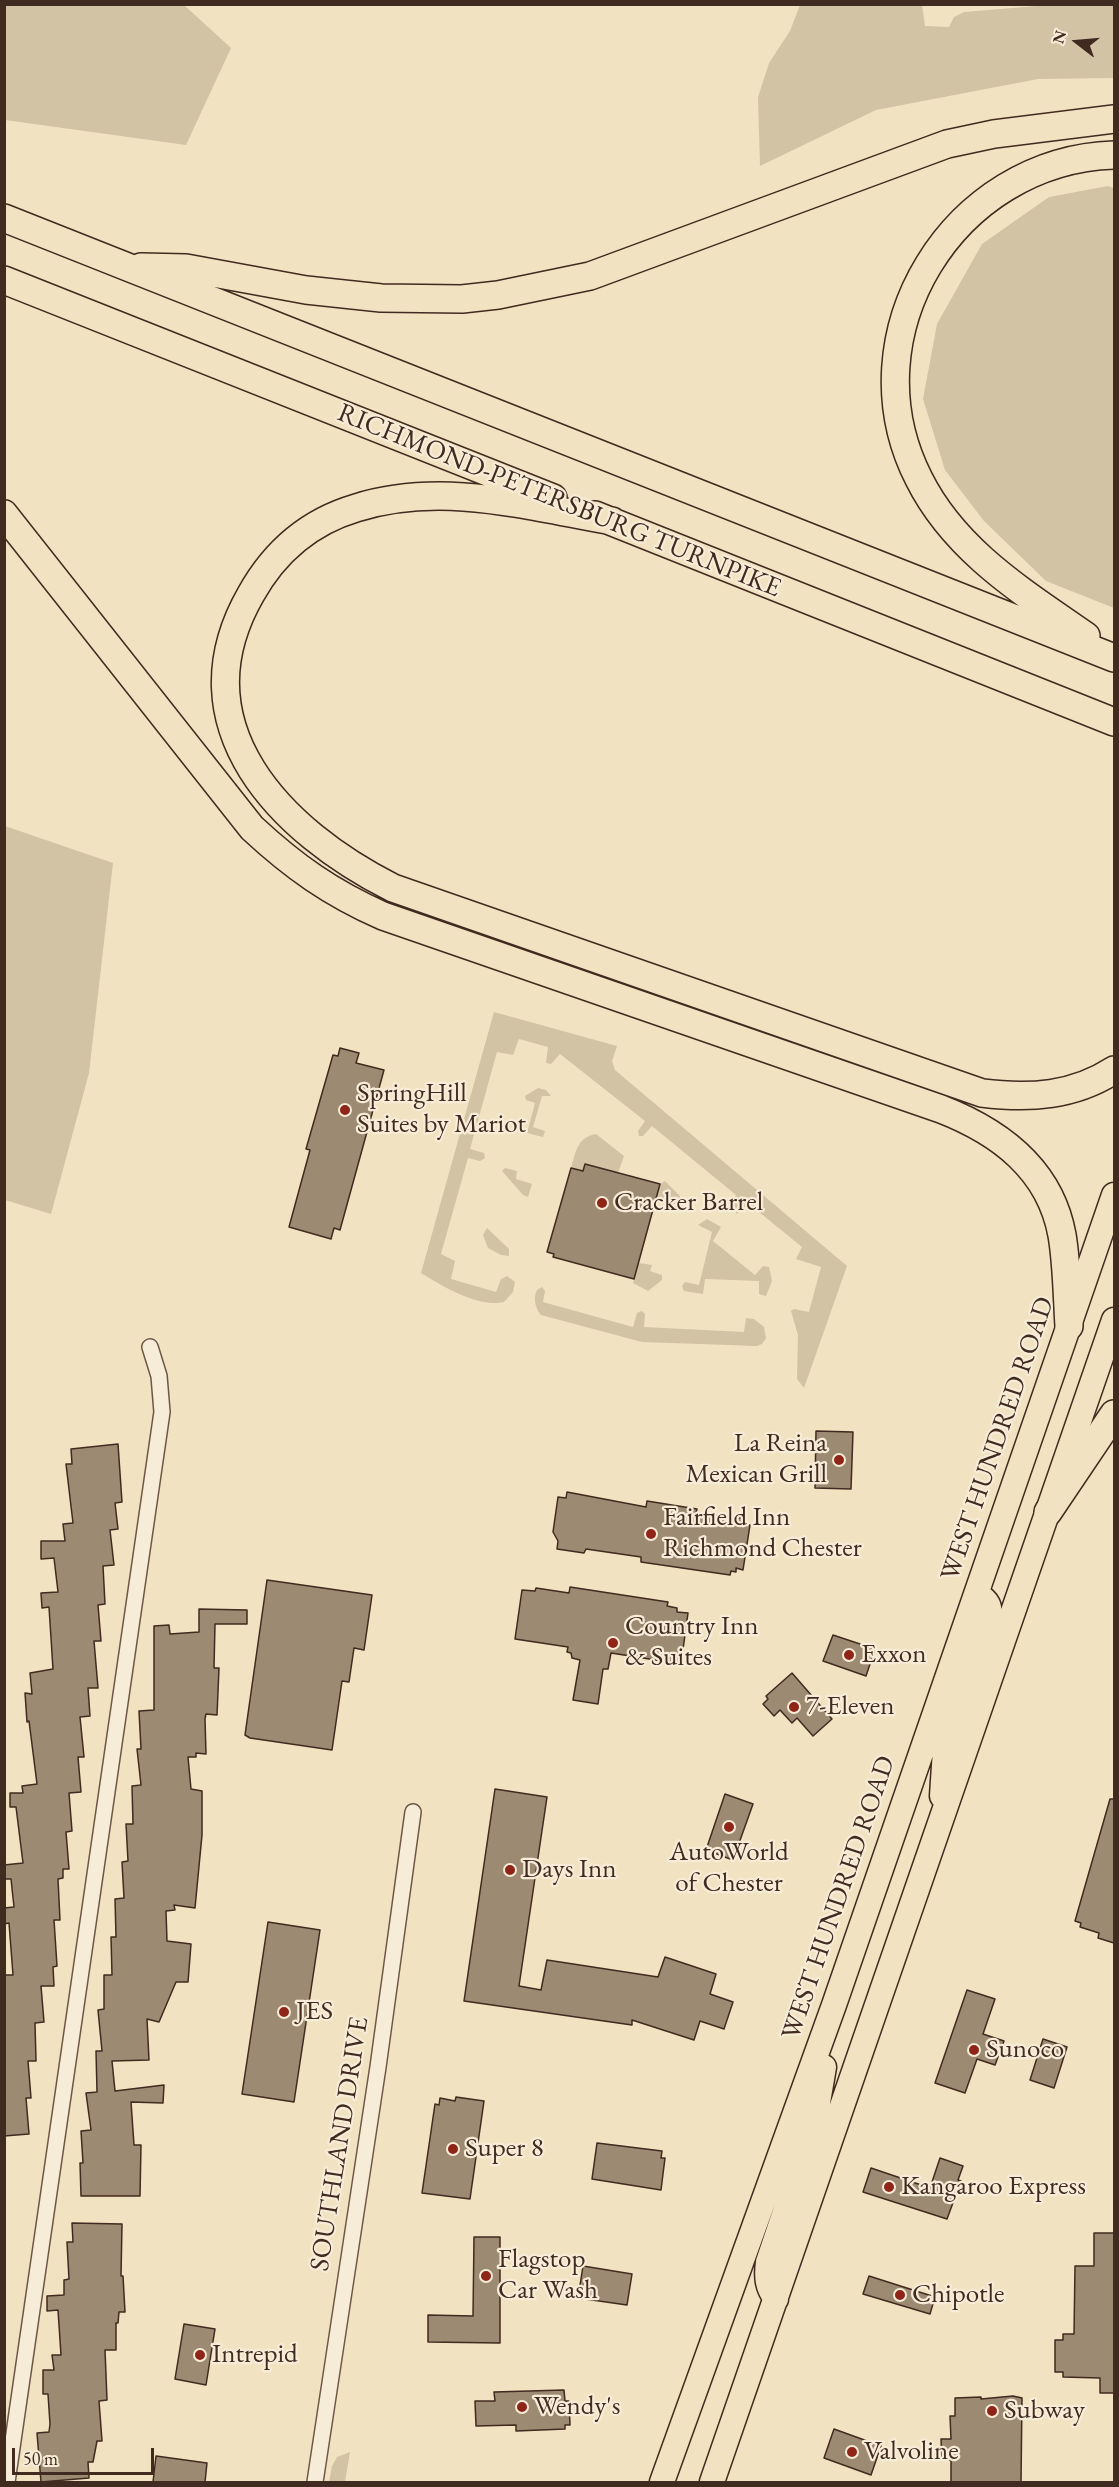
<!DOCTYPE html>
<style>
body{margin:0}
#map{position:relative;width:1119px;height:2487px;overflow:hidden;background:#f1e2c1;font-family:"EB Garamond",serif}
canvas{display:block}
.frame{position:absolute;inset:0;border:6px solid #412a1f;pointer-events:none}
.north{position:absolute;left:1047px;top:12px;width:60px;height:60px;-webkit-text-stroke:4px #f6ecd7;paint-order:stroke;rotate:286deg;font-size:16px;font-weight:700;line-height:24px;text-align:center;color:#412a1f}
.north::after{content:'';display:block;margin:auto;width:21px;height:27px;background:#412a1f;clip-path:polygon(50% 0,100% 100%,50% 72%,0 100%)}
.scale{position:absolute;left:12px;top:2448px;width:142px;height:27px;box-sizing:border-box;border:3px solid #412a1f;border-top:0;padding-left:8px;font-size:18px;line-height:21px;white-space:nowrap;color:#412a1f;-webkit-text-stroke:4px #f6ecd7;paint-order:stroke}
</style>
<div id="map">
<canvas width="1119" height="2487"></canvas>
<div class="frame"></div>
<div class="north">N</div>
<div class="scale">50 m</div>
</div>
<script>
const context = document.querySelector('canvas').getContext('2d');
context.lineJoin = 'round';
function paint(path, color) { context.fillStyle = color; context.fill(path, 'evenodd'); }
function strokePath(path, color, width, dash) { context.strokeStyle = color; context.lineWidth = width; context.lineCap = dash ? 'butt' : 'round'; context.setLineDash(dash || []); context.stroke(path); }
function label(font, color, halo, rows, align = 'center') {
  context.font = font + ' "EB Garamond",serif'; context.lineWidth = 4.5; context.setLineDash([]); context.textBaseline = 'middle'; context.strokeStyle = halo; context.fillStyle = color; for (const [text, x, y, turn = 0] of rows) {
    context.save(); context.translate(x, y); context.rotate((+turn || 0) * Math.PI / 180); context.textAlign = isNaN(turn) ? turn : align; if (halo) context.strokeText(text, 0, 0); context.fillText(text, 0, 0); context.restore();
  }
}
const green = new Path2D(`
 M5 4 184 5 231 48 186 145 5 120Z
 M1049 5H1114V78L1038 79 876 110 760 166 758 97 769 63 790 31 800 5H922L925 26 949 27 954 17 964 12Z
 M1108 186 1114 188V608L1046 581 984 521 945 470 923 399 937 324 982 244 1049 197Z
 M5 826 113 863 89 1073 51 1214 5 1200Z
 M494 1012 617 1046 612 1061 615 1070 847 1266 804 1388 797 1379 798 1335 791 1311 794 1309 809 1312 821 1267 796 1259 802 1247 748 1203 737 1214 729 1205 736 1195 652 1126 643 1136H639L638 1131 645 1121 560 1054 551 1064 546 1063 548 1047 519 1039 513 1055 497 1052 470 1149 484 1153 485 1158 480 1161 468 1158 441 1254 455 1261 451 1279 496 1292 501 1279 507 1276 515 1282 513 1292 504 1302C478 1308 442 1286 421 1273Z
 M538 1088 546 1090 551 1096H542L533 1127 545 1131 543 1137 527 1133 535 1103 526 1100 525 1096Z
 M596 1134 624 1156 618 1173 586 1164 583 1171 571 1168C576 1152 577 1137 596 1134Z
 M505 1168 517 1171 516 1179 532 1184 528 1197 523 1195 502 1171Z
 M665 1181 680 1196 681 1205 655 1201 660 1184Z
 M707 1219 721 1227 713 1241 755 1275 763 1266 769 1267 772 1281 766 1296 759 1294V1281L705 1279 703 1294 684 1291 682 1286 685 1282 699 1285 712 1232 698 1225Z
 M487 1228 509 1249V1256L501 1255 488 1248 483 1235Z
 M639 1263 652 1265 650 1271 662 1275V1280L648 1291 633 1283Z
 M542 1287 545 1291 543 1302 633 1327 637 1313 642 1311 645 1314 644 1327 744 1332 746 1318 754 1319 764 1327 766 1338 762 1344 757 1346 642 1342 541 1315C535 1308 533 1298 537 1290Z
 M350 2452 345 2482H329L332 2466 337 2457Z`);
const building = new Path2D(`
 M340 1048 359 1053 356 1063 384 1070 340 1230 334 1228 331 1239 289 1227 310 1150 306 1149 333 1055 338 1056Z
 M585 1164 660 1184 634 1279 553 1257 554 1254 547 1252 571 1168 583 1171Z
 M816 1431 853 1432 851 1489 815 1488Z
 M118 1444 122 1502 115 1503 118 1529 110 1530 114 1565 103 1566 105 1604 98 1605 101 1641H94L98 1688H88L90 1716 80 1717 84 1757H78L81 1792 69 1793 72 1831 66 1832 69 1869H63V1878L58 1879 60 1920H54L57 1966 53 1967 54 1986H41L44 2022 35 2023 36 2061H28L31 2098H26L29 2134 4 2136V1975H13L9 1923 4 1924V1908L14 1907 11 1879H4V1865L23 1863 16 1807H10V1793H23L22 1786 37 1784 29 1721 27 1722 25 1693 32 1694 30 1673 53 1669 49 1607 42 1608 41 1593 58 1592 54 1558 41 1559V1541H65L63 1524 73 1523 66 1464H72L71 1449Z
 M567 1492 646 1507 647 1501 697 1509 696 1513 742 1518 741 1524 750 1525 743 1570 736 1568V1572L731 1571 730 1575 641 1562V1557L586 1549 584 1553 557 1549 558 1541 553 1532 558 1497 566 1498Z
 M267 1580 372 1595 364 1650 354 1648 349 1682 342 1681 332 1750 250 1738 245 1735Z
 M570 1587 668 1602 667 1606 677 1608V1612L688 1613 681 1664 611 1653 608 1669H603L598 1704 573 1700 580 1660 572 1658 571 1653 567 1652 568 1647 515 1639 522 1590 535 1591 536 1588 569 1593Z
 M199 1609 247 1610V1624H215L214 1668H219L217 1715 206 1714 205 1719 206 1754 196 1753V1757H188L191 1789 202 1791V1835L195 1908 174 1905 175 1910 166 1911 167 1941 191 1944 188 1982H176L159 2022 147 2019 149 2060 112 2061 115 2091 164 2085 163 2103 131 2102 134 2145H141L140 2196H81L80 2163H83L81 2131 91 2130 86 2093 97 2092 96 2051H102L98 2010 104 2009V1975H112L111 1937H116L115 1899 124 1898 122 1862 128 1861 126 1824H133L132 1786 141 1785 137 1749H141L139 1711 154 1710V1626L169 1625 170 1634 199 1632Z
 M833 1635 875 1649 866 1676 823 1661Z
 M792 1673 832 1719 813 1736 797 1718 792 1723 780 1710 774 1716 763 1704 768 1699 766 1696Z
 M495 1789 547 1797 519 1986 541 1990 547 1960 658 1977 665 1957 716 1974 710 1994 733 2002 724 2029 700 2021 694 2040 632 2020V2025L464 2001Z
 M725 1794 753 1804 733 1860 706 1850Z
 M1110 1799H1114V1943L1098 1938 1099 1933 1080 1927 1081 1923 1075 1921Z
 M268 1922 320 1930 294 2102 242 2094Z
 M967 1990 995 1999 983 2034 1004 2041 995 2065 977 2059 965 2093 935 2083Z
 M1043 2039 1067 2047 1054 2088 1030 2080Z
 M456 2097 484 2101 470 2199 422 2193 435 2104 439 2105 440 2098 455 2101Z
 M597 2143 662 2151 661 2158H665L661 2190 592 2179Z
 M940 2158 963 2166 958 2180 961 2181 947 2219 863 2192 871 2168 930 2188Z
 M72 2223 122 2224 121 2276H123L125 2312H119L118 2323H116V2350H105L107 2400 99 2401 102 2441H97L93 2462H88L89 2478 41 2482 37 2433 49 2432 50 2424 48 2394H43V2370H54L52 2355H61L58 2310 47 2311V2296L64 2295V2280L69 2279 67 2242H73Z
 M1094 2233H1114V2393H1100V2378L1063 2377V2372H1055V2340H1063V2334H1074L1075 2266H1094Z
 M474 2237H500V2343L428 2342V2315L473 2316Z
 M583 2266 632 2274 627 2305 578 2298Z
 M869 2276 935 2297 930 2314 863 2294Z
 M184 2324 215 2329 206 2385 175 2379Z
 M564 2390 565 2401H569L570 2425H565V2429L516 2431V2425L476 2426 475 2401H495L494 2392Z
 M1013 2396 1022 2398 1021 2482H951V2460H942L941 2439H951L950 2416H955V2398L981 2397V2399Z
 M834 2429 881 2446 871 2475 824 2458Z
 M156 2456 207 2463 205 2482H153Z`);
const street = new Path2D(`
 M7 2482 162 1412 159 1376 150 1347
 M315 2482 378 2067 413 1812`);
const primary = new Path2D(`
 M942 1796 945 1750 989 1619C991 1606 988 1601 977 1594
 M776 2299C767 2287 766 2277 768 2262L814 2126 824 2067
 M662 2482 834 2005 1114 1195
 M712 2482 1114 1320`);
const highway = new Path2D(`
 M4 218 1114 658
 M141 267 186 268 306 290 381 298 462 299 498 295 590 276 947 144 994 134 1114 119
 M4 280 553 498
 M4 514 252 828C294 867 331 893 383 916L941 1109C1000 1132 1050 1169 1062 1235 1067 1264 1067 1296 1069 1326
 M595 515 1114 722
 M612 521C527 506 441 481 356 508 309 522 275 551 251 594 175 726 282 832 393 888L982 1093C1030 1099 1074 1096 1114 1070
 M1086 636C1023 592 955 551 919 479 845 334 954 160 1114 155
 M1048 1512 1114 1414`);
const markers = [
 [345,1110,6,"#8f2418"],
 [602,1203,6,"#8f2418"],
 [839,1460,6,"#8f2418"],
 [651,1534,6,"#8f2418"],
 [613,1643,6,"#8f2418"],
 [849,1655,6,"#8f2418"],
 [794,1707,6,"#8f2418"],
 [729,1827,6,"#8f2418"],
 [510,1870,6,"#8f2418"],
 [284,2012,6,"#8f2418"],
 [974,2050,6,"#8f2418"],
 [453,2149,6,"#8f2418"],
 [889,2187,6,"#8f2418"],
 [486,2276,6,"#8f2418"],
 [900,2295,6,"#8f2418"],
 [200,2355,6,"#8f2418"],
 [522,2407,6,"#8f2418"],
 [992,2411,6,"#8f2418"],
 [852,2452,6,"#8f2418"]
];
const streetNames = [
 ["RICHMOND-PETERSBURG TURNPIKE",559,501,22],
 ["WEST HUNDRED ROAD",998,1439,-71],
 ["WEST HUNDRED ROAD",839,1898,-71],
 ["SOUTHLAND DRIVE",340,2144,-81]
];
const poiNames = [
 ["SpringHill",357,1094],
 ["Suites by Mariot",357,1125],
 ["Cracker Barrel",614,1203],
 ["La Reina",827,1444,"right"],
 ["Mexican Grill",827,1475,"right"],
 ["Fairfield Inn",663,1518],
 ["Richmond Chester",663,1549],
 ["Country Inn",625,1627],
 ["& Suites",625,1658],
 ["Exxon",861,1655],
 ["7-Eleven",806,1707],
 ["AutoWorld",729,1853,"center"],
 ["of Chester",729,1884,"center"],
 ["Days Inn",522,1870],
 ["JES",296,2012],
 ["Sunoco",986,2050],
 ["Super 8",465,2149],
 ["Kangaroo Express",901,2187],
 ["Flagstop",498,2260],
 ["Car Wash",498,2291],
 ["Chipotle",912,2295],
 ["Intrepid",212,2355],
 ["Wendy's",534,2407],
 ["Subway",1004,2411],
 ["Valvoline",864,2452]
];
paint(green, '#d3c3a5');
paint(building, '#9d8a73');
strokePath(building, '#412a1f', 1.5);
strokePath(street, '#6d5848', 18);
strokePath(primary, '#412a1f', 27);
strokePath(highway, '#412a1f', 30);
strokePath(street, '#f6ecd7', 15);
strokePath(primary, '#f1e2c1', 24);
strokePath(highway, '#f1e2c1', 27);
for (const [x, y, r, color] of markers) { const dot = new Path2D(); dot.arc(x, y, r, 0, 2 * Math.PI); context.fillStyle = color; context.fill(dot); strokePath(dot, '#f6ecd7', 2); }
label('27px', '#412a1f', '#f6ecd7', streetNames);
label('27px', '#412a1f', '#f6ecd7', poiNames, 'left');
</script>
